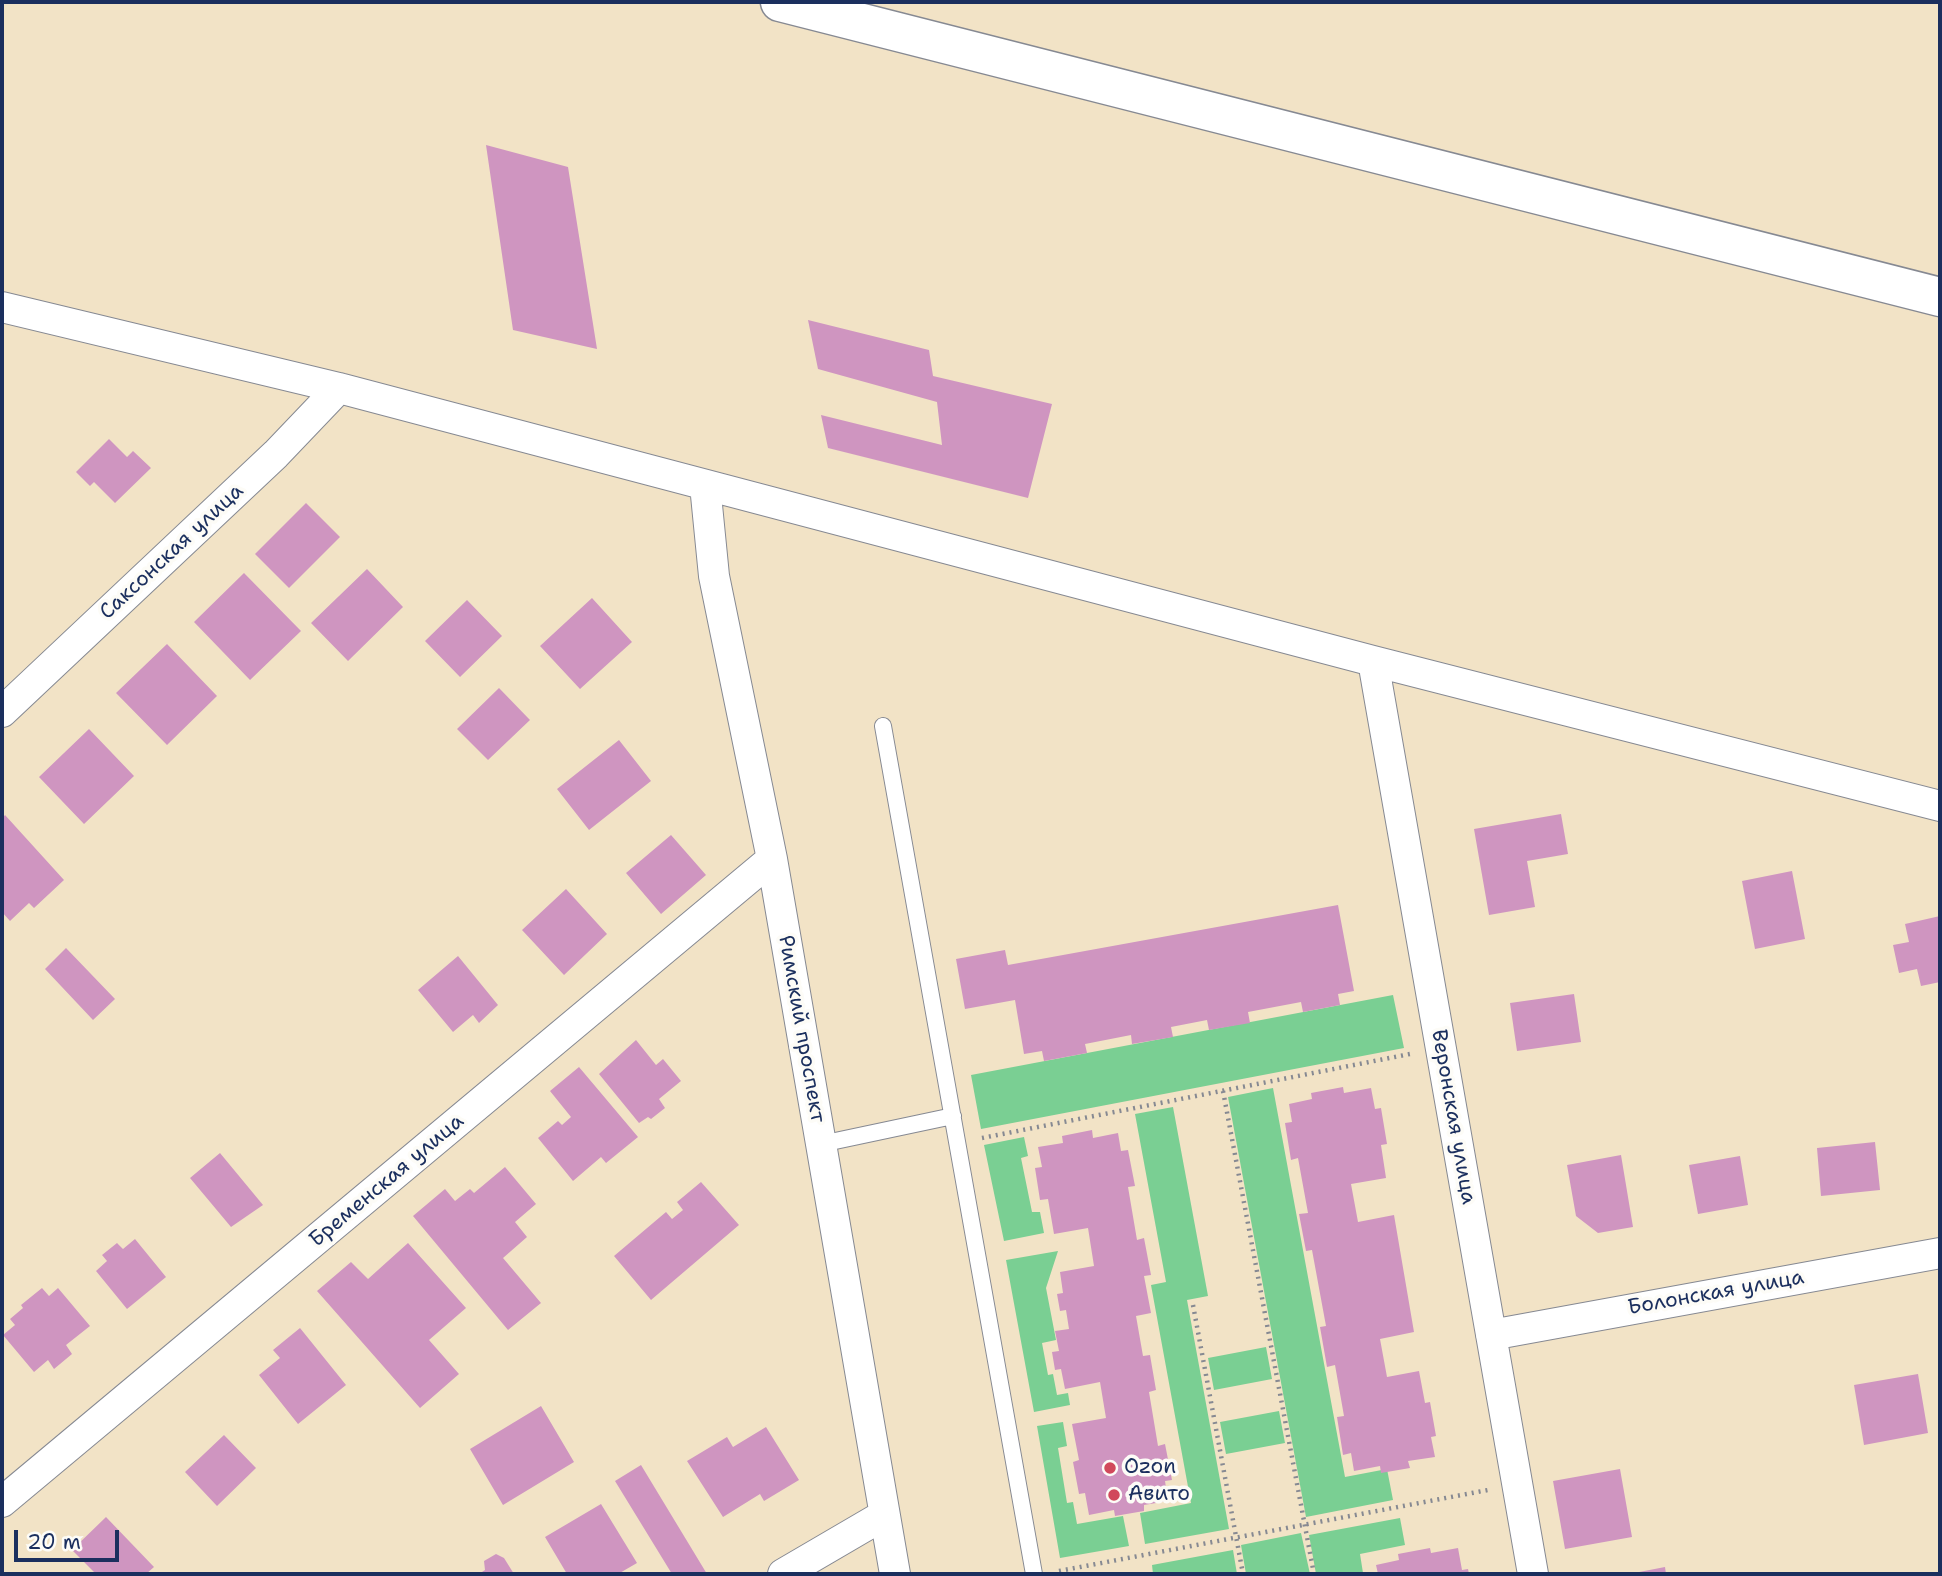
<!DOCTYPE html>
<meta charset="utf-8">
<style>
body{margin:0}
#map{position:relative;width:1942px;height:1576px;overflow:hidden;background:#f2e3c6;font-family:"Shantell Sans",sans-serif}
canvas{display:block}
.frame{position:absolute;inset:0;border:4px solid #1b2f5e;pointer-events:none}
.scale{position:absolute;left:14px;top:1530px;width:105px;height:32px;box-sizing:border-box;border:4px solid #1b2f5e;border-top:0;padding-left:9px;font-size:21px;line-height:24px;white-space:nowrap;color:#1b2f5e;-webkit-text-stroke:5px #fdfcf7;paint-order:stroke}
</style>
<div id="map">
<canvas width="1942" height="1576"></canvas>
<div class="frame"></div>
<div class="scale">20 m</div>
</div>
<script>
const context = document.querySelector('canvas').getContext('2d');
context.lineJoin = 'round';
function paint(path, color) { context.fillStyle = color; context.fill(path, 'evenodd'); }
function strokePath(path, color, width, dash) { context.strokeStyle = color; context.lineWidth = width; context.lineCap = dash ? 'butt' : 'round'; context.setLineDash(dash || []); context.stroke(path); }
function label(font, color, halo, rows, align = 'center') {
  context.font = font + ' "Shantell Sans",sans-serif'; context.lineWidth = 7; context.setLineDash([]); context.textBaseline = 'middle'; context.strokeStyle = halo; context.fillStyle = color; for (const [text, x, y, turn = 0] of rows) {
    context.save(); context.translate(x, y); context.rotate((+turn || 0) * Math.PI / 180); context.textAlign = isNaN(turn) ? turn : align; if (halo) context.strokeText(text, 0, 0); context.fillText(text, 0, 0); context.restore();
  }
}
const green = new Path2D(`
 M1393 995 1404 1048 981 1129 971 1075Z
 M1273 1088 1345 1477 1387 1469 1393 1500 1306 1517 1228 1097Z
 M1173 1107 1208 1296 1187 1300 1229 1529 1145 1544 1140 1513 1191 1503 1151 1285 1166 1282 1135 1114Z
 M1024 1137 1028 1156 1021 1158 1032 1212H1040L1044 1233 1004 1241 984 1145Z
 M1058 1251 1046 1288 1056 1340 1042 1343 1048 1375 1053 1374 1057 1395 1068 1393 1070 1405 1034 1412 1006 1260Z
 M1266 1347 1272 1379 1214 1390 1208 1358Z
 M1279 1411 1285 1443 1226 1454 1220 1422Z
 M1063 1422 1067 1446 1058 1448 1067 1503 1073 1502 1077 1524 1123 1516 1129 1546 1060 1558 1037 1426Z
 M1400 1518 1405 1545 1360 1554 1363 1573 1358 1574H1316L1309 1535Z
 M1301 1533 1310 1574H1246L1241 1545Z
 M1233 1550 1237 1574H1153L1152 1565Z`);
const building = new Path2D(`
 M486 145 568 167 597 349 513 330Z
 M808 320 929 350 933 376 1052 404 1028 498 828 448 821 415 942 445 937 402 818 369Z
 M109 439 127 457 133 451 151 468 115 503 94 482 90 486 76 472Z
 M306 503 340 537 289 588 255 554Z
 M367 569 403 607 348 661 311 623Z
 M244 573 301 631 250 680 194 622Z
 M592 598 632 642 580 689 540 646Z
 M467 600 502 636 460 677 425 641Z
 M167 644 217 696 167 745 116 693Z
 M499 688 530 720 488 760 457 729Z
 M89 729 134 776 84 824 39 777Z
 M619 740 651 781 589 830 557 789Z
 M1561 814 1568 854 1527 861 1535 907 1489 915 1474 829Z
 M5 815 64 880 34 908 29 903 10 921 2 912V819Z
 M671 835 706 875 661 914 626 873Z
 M1792 871 1805 939 1755 949 1742 881Z
 M566 889 607 934 564 975 522 930Z
 M1338 905 1354 991 1338 994 1340 1005 1303 1012 1301 1002 1248 1012 1250 1023 1209 1030 1207 1020 1171 1027 1173 1037 1132 1044 1131 1035 1085 1044 1087 1053 1044 1061 1042 1051 1024 1054 1015 1000 965 1009 956 959 1005 950 1008 965Z
 M1940 916V982L1921 986 1917 969 1899 973 1893 945 1909 942 1905 924Z
 M66 948 115 999 93 1020 45 969Z
 M458 956 498 1005 479 1023 473 1015 453 1032 418 990Z
 M1574 994 1581 1042 1517 1051 1510 1003Z
 M636 1040 656 1065 663 1059 681 1081 659 1099 665 1108 651 1119 648 1117 639 1123 599 1074Z
 M579 1067 638 1137 606 1163 601 1157 573 1181 538 1138 558 1121 562 1125 571 1117 550 1091Z
 M1343 1087 1344 1093 1371 1088 1375 1109 1381 1108 1387 1144 1381 1145 1386 1178 1351 1184 1358 1222 1394 1215 1414 1332 1380 1339 1387 1377 1419 1371 1425 1403 1430 1402 1436 1436 1431 1437 1435 1457 1408 1461 1410 1468 1381 1473 1380 1466 1354 1471 1351 1453 1343 1455 1337 1417 1344 1416 1335 1365 1327 1367 1320 1327 1326 1326 1312 1250 1306 1251 1299 1214 1308 1213 1298 1158 1291 1160 1285 1123 1292 1122 1289 1104 1312 1099 1311 1093Z
 M1092 1130 1093 1138 1118 1133 1121 1151 1128 1150 1135 1186 1128 1187 1137 1240 1144 1238 1151 1275 1144 1276 1151 1313 1136 1316 1143 1356 1150 1355 1156 1390 1149 1392 1158 1446 1165 1444 1172 1480 1165 1481 1168 1501 1144 1505V1511L1115 1516 1114 1510 1089 1515 1085 1493 1079 1494 1073 1462 1079 1460 1072 1424 1106 1418 1100 1382 1065 1389 1061 1369 1055 1370 1052 1352 1059 1351 1055 1331 1069 1329 1066 1310 1060 1311 1057 1294 1063 1293 1060 1272 1094 1266 1088 1228 1054 1234 1048 1199 1040 1200 1035 1168 1042 1167 1038 1147 1063 1143 1062 1136Z
 M1875 1142 1880 1190 1821 1196 1817 1148Z
 M220 1153 263 1205 231 1227 190 1178Z
 M1621 1155 1633 1227 1598 1233 1576 1216 1567 1165Z
 M1740 1156 1748 1205 1698 1214 1689 1165Z
 M505 1167 536 1204 515 1222 527 1237 503 1258 541 1303 508 1330 413 1216 445 1189 455 1201 470 1189 474 1193Z
 M701 1182 739 1225 651 1300 614 1256 666 1212 672 1219 683 1210 677 1202Z
 M135 1239 166 1277 127 1309 96 1271 107 1261 102 1255 117 1243 123 1249Z
 M408 1243 466 1308 429 1340 459 1374 420 1408 317 1291 351 1262 368 1279Z
 M42 1288 49 1296 58 1288 90 1326 66 1345 72 1354 54 1369 48 1360 34 1372 3 1335 15 1325 10 1319 23 1308 21 1305Z
 M300 1328 346 1385 298 1424 259 1375 280 1358 273 1350Z
 M1918 1374 1928 1433 1864 1445 1854 1385Z
 M541 1406 574 1462 503 1505 470 1449Z
 M766 1427 799 1480 764 1501 760 1494 723 1517 687 1461 727 1437 733 1447Z
 M224 1435 256 1468 217 1506 185 1472Z
 M641 1465 707 1574H672L615 1481Z
 M1620 1469 1632 1537 1565 1549 1553 1481Z
 M601 1504 637 1563 618 1574H567L545 1537Z
 M106 1517 154 1567 146 1574H96L72 1550Z
 M1430 1548 1431 1553 1458 1548 1462 1570 1468 1569 1469 1574H1378L1376 1565 1399 1560 1398 1554Z
 M496 1554 504 1558 514 1574H479L485 1570 484 1561Z
 M1665 1567 1666 1574H1634V1573Z`);
const path = new Path2D(`
 M1223 1091 1314 1574
 M982 1138 1410 1054
 M1193 1305 1243 1574
 M1059 1571 1488 1490`);
const service = new Path2D(`
 M883 726 1034 1574
 M821 1144 953 1116`);
const minor = new Path2D(`
 M2 307 339 388 1373 661 1940 806
 M705 485 714 576 772 859 895 1574
 M1373 661 1533 1574
 M2 712 276 454 339 388
 M1491 1335 1940 1253
 M2 1502 772 859
 M783 1574 884 1515`);
const tertiary = new Path2D(`
 M780 2 1940 297`);
const markers = [
 [1110,1468,7,"#d1495b"],
 [1114,1495,7,"#d1495b"]
];
const streetNames = [
 ["Саксонская улица",172,552,-43],
 ["Римский проспект",801,1029,80],
 ["Веронская улица",1453,1117,80],
 ["Бременская улица",387,1181,-40],
 ["Болонская улица",1716,1293,-10]
];
const poiNames = [
 ["Ozon",1124,1468],
 ["Авито",1128,1495]
];
paint(green, '#7acf93');
paint(building, '#cf95c0');
strokePath(service, '#868992', 18);
strokePath(minor, '#868992', 32);
strokePath(tertiary, '#868992', 41);
strokePath(path, '#868992', 4.5, [2, 5]);
strokePath(service, '#fff', 16);
strokePath(minor, '#fff', 30);
strokePath(tertiary, '#fff', 38);
for (const [x, y, r, color] of markers) { const dot = new Path2D(); dot.arc(x, y, r, 0, 2 * Math.PI); context.fillStyle = color; context.fill(dot); strokePath(dot, '#fdfcf7', 2.5); }
label('21px', '#1b2f5e', '#fdfcf7', streetNames);
label('21px', '#1b2f5e', '#fdfcf7', poiNames, 'left');
</script>
